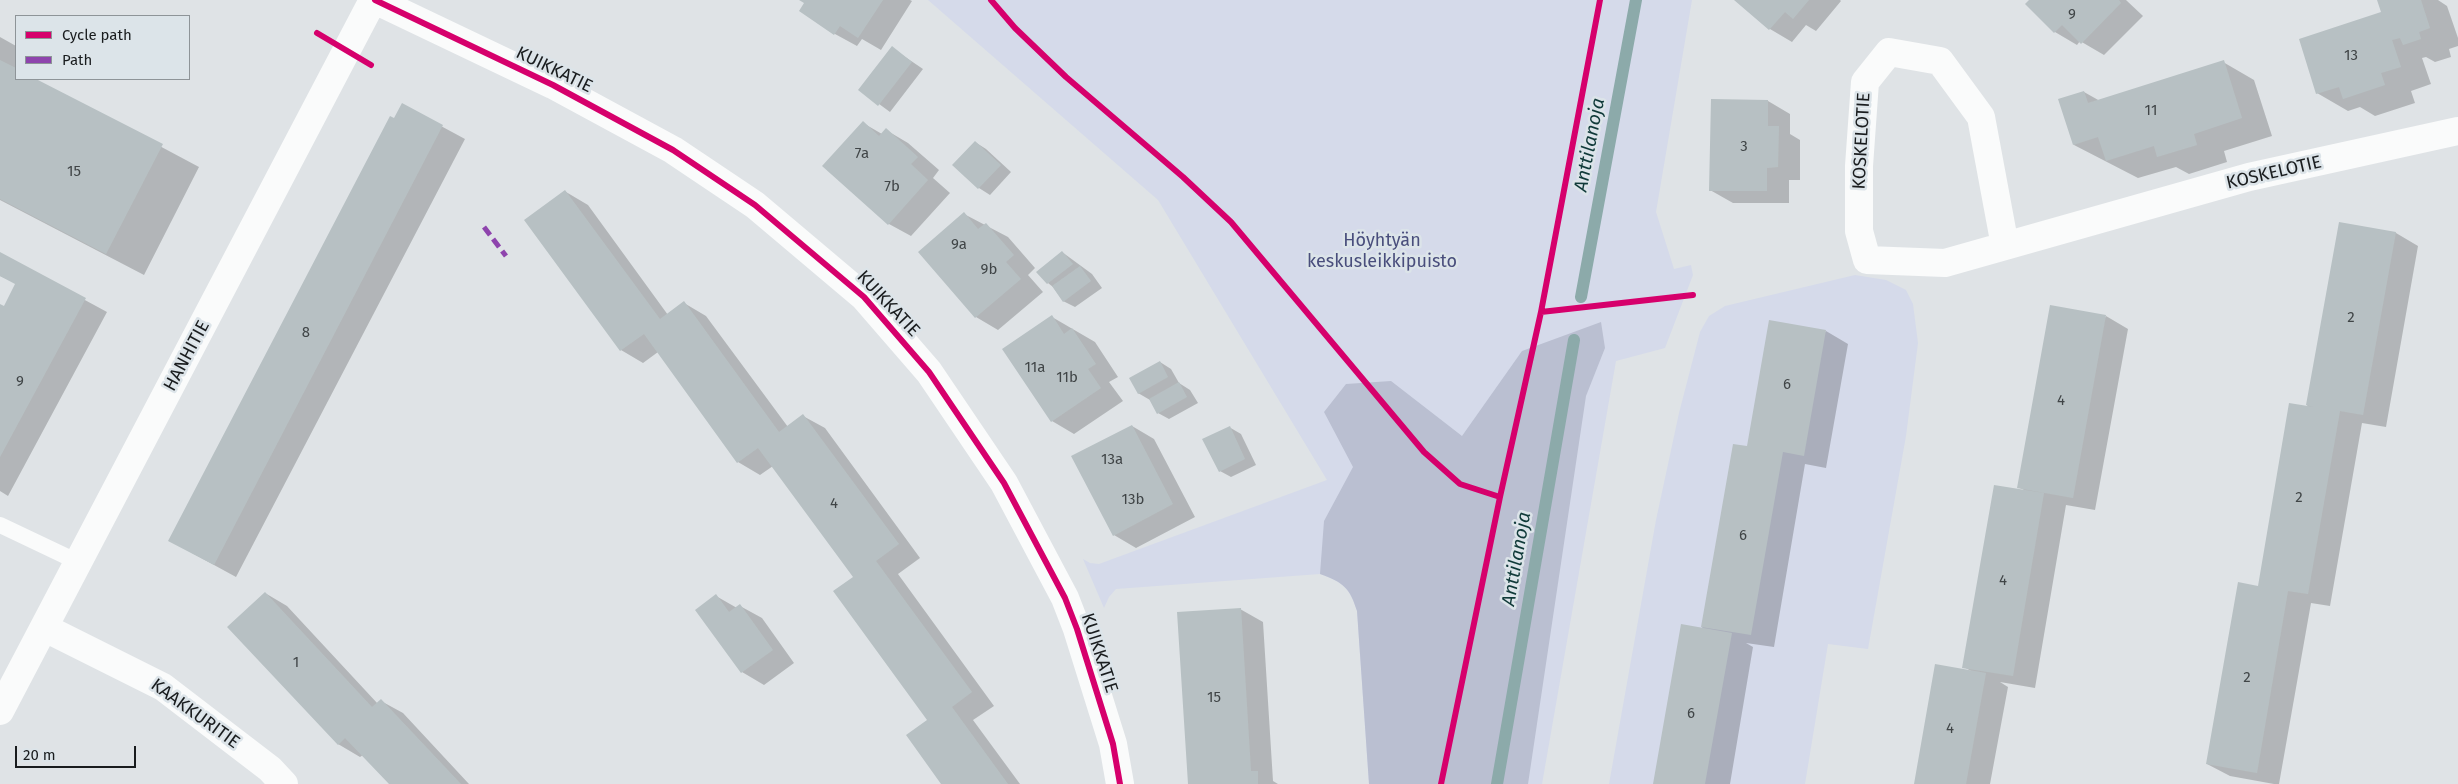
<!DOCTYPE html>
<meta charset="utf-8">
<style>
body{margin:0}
#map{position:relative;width:2458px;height:784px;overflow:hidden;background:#dfe3e6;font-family:"Fira Sans",sans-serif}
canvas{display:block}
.legend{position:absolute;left:15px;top:15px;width:175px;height:65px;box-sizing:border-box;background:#dce4e9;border:1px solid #8e9498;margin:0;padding:6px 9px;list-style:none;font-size:15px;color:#191c1e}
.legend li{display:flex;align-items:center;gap:10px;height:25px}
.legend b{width:25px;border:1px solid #8e9498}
.scale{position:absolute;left:15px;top:746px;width:121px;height:22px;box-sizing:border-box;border:2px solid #191c1e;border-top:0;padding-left:6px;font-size:15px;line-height:18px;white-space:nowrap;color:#191c1e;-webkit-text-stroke:4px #dce4e9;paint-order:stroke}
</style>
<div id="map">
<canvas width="2458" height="784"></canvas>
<ul class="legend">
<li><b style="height:6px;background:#d6006c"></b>Cycle path</li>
<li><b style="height:6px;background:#8e44ad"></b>Path</li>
</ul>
<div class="scale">20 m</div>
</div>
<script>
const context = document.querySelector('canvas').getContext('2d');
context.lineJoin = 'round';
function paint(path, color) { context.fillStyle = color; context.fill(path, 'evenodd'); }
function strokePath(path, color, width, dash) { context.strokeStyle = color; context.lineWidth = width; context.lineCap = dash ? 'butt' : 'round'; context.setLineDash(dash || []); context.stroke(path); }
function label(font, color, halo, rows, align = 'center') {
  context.font = font + ' "Fira Sans",sans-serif'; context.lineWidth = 5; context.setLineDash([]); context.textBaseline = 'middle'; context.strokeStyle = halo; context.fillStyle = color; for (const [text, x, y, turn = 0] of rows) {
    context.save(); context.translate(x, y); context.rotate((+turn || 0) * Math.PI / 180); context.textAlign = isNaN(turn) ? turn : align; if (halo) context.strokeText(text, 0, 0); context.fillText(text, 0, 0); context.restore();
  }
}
const green = new Path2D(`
 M928 0H1692L1656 212 1674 269 1691 265 1693 275 1665 348 1616 361 1542 784H1369L1357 611C1350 588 1343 582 1320 574L1116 589 1109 597 1104 608 1083 559 1090 563 1099 564 1327 480 1158 200Z
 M1855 275 1886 280 1906 290 1913 304 1918 343 1906 436 1868 649 1828 644 1805 784H1609L1656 520 1679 413 1700 332 1709 316 1725 306Z`);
const forest = new Path2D(`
 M1601 322 1605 348 1586 396 1528 784H1369L1357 611C1350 588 1343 582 1320 574L1324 521 1353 467 1324 412 1346 384 1391 381 1462 436 1522 351Z`);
const shadow = new Path2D(`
 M802 0H910L912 1 881 50 862 39 857 46 835 34 800 11 806 3Z
 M1736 0H1840L1841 1 1816 31 1806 25 1792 42 1770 29Z
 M2031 0H2126L2143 16 2104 55 2080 41 2077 45 2055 32 2026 4Z
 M2378 0H2438L2447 6 2458 38V46L2449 49 2451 57 2435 62 2426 57 2422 58 2431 84 2411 91 2415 103 2375 116 2360 107 2348 111 2317 93 2383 13Z
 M0 37 16 46V79H34L199 167 144 275 0 200Z
 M892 48 923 69 890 112 860 90Z
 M2223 62 2254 80 2272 136 2224 151 2227 162 2189 174 2176 167 2138 178 2074 145 2084 92 2100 101Z
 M1768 101 1790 114V134L1800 140V180H1789V203H1733L1710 190Z
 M402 105 465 139 236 577 192 553Z
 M863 123 882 134 886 130 908 143 939 170 933 178 950 193 911 236 889 224Z
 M975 142 986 149 1011 172 990 195 979 188 954 165Z
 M566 192 588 205 668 315 684 303 706 316 788 427 803 416 825 428 920 558 898 574 994 706 973 720 1020 784H943L928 720 855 577 773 466 760 475 738 462 658 352 643 363 621 350 526 221Z
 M964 214 1008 237 1035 268 1028 275 1043 292 998 330 976 317 920 252Z
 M2340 223 2396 233 2418 246 2386 427 2362 423 2330 606 2311 603 2279 784H2274L2230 776 2207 764 2259 587 2307 407Z
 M1062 252 1092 274 1102 288 1075 307 1063 301 1053 287 1048 283Z
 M0 254 107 312 8 496 0 491V305L4 307 17 284 0 276Z
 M2106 316 2128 329 2095 510 2066 505 2035 688 2000 682 2008 687 1990 784H1915L1971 671 1964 667 2026 491 2018 487Z
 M1052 317 1095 342 1118 377 1109 382 1123 401 1074 434 1052 421Z
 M1826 331 1848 344 1826 468 1805 464 1774 647 1746 643 1753 647 1730 784H1654L1702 629 1734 445 1748 448Z
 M1160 362 1171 369 1179 383 1190 390 1198 403 1169 419 1158 413 1150 400 1138 393Z
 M1132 426 1154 439 1195 517 1136 548 1114 535Z
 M1229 427 1241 434 1256 465 1231 477 1220 471Z
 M265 593 287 606 378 704 381 701 403 713 469 784H390L363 755 360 757 338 744Z
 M716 596 737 608 740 606 762 618 794 663 764 685 742 672Z
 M1240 609 1263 622 1273 781 1278 784H1191Z`);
const stream = new Path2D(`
 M1581 297 1636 0
 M1497 784 1574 340`);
const building = new Path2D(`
 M799 0H883L858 38 840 26 834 35 799 11 804 3Z
 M1734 0H1809L1793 19 1785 12 1769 30Z
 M2029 0H2119L2121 3 2081 44 2062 25 2054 33 2025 4Z
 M2377 0H2421L2430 28 2419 32 2421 39 2403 45 2400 38 2392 40 2401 67 2381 73 2385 85 2343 99 2339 87 2316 94 2299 39 2381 12Z
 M892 46 912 62 878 106 858 90Z
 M0 60 16 68V79H36L163 144 106 254 0 199Z
 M2224 60 2242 118 2194 134 2197 145 2157 157 2154 146 2106 161 2098 137 2073 145 2058 99 2084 91 2088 103Z
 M1711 99 1768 100V126H1779L1778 167 1767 168V191H1709Z
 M402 103 443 125 214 565 168 541 390 116 394 118Z
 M863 121 879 136 886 128 918 157 911 164 928 180 888 225 822 166Z
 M975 141 1001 165 978 189 952 165Z
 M565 190 660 319 684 301 779 432 803 414 899 544 876 561 972 692 952 707 1008 784H941L906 735 927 720 833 591 853 577 758 448 737 463 644 334 620 351 524 220Z
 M964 212 978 229 986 223 1014 255 1006 262 1021 279 975 318 918 252Z
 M2339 222 2396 232 2363 415 2340 411 2308 594 2288 591 2257 773 2206 764 2238 582 2258 586 2289 403 2314 407 2306 405Z
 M1062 251 1073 264 1047 284 1036 272Z
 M0 252 86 298 0 457V304L4 306 15 284 0 276Z
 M1080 266 1091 281 1063 302 1052 286Z
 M2050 305 2106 315 2073 498 2017 488Z
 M1052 315 1064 334 1072 328 1096 364 1088 369 1101 388 1051 422 1002 349Z
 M1769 320 1826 330 1804 456 1783 452 1751 635 1701 627 1733 444 1747 446Z
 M1160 361 1168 377 1138 394 1129 378Z
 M1179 382 1187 397 1157 414 1149 399Z
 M1132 425 1173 504 1113 536 1071 456Z
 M1230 426 1245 459 1219 472 1202 439Z
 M1994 485 2044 493 2013 676 1962 668Z
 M265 592 372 707 381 699 461 784H389L345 738 338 745 227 627Z
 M716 594 729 612 740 604 773 650 741 673 695 610Z
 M1241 608 1251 771H1258V784H1188L1177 612Z
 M1681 624 1732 633 1705 784H1653Z
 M1935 664 1986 673 1966 784H1914Z`);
const service = new Path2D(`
 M0 525 78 562`);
const minor = new Path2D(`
 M375 0 553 85 673 150 755 205 864 297 929 372 1004 483 1065 598 1077 629 1113 744 1120 784
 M2005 246 1981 117 1940 61 1889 52 1865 82 1859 166V231L1867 260 1945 263 2249 177 2458 131
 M45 628 163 687 270 769 284 784
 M0 711 373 0`);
const quiet = new Path2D(`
 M484 227 506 256`);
const cycleway = new Path2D(`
 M375 0 553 85 673 150 755 205 864 297 929 372 1004 483 1065 598 1077 629 1113 744 1120 784
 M991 0 1015 28 1066 77 1183 177 1231 222 1424 452 1460 484 1500 497
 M317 33 371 65
 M1541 312 1693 295
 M1441 784 1500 497 1541 312 1600 0`);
const numberNames = [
 ["9",2072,15],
 ["13",2351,56],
 ["11",2151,111],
 ["3",1744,147],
 ["7a",862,154],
 ["15",74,172],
 ["7b",892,187],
 ["9a",959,245],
 ["9b",989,270],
 ["2",2351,318],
 ["8",306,333],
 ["11a",1035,368],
 ["11b",1067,378],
 ["9",20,382],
 ["6",1787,385],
 ["4",2061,401],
 ["13a",1112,460],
 ["2",2299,498],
 ["13b",1133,500],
 ["4",834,504],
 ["6",1743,536],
 ["4",2003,581],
 ["1",296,663],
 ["2",2247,678],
 ["15",1214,698],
 ["6",1691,714],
 ["4",1950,729]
];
const streetNames = [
 ["KUIKKATIE",554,70,26],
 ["KOSKELOTIE",1862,141,-87],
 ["KOSKELOTIE",2274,173,-13],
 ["KUIKKATIE",888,304,47],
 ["HANHITIE",187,356,-62],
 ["KUIKKATIE",1099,653,72],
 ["KAAKKURITIE",195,714,36]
];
const parkNames = [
 ["Höyhtyän",1382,241],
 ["keskusleikkipuisto",1382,262]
];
const waterNames = [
 ["Anttilanoja",1590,145,-79],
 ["Anttilanoja",1517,559,-80]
];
paint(green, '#d5daea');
paint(forest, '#babfd1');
paint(shadow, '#0003');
strokePath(stream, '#8caaaa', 12);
paint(building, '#b7c0c3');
strokePath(service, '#fafbfb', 16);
strokePath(minor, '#fafbfb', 28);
strokePath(quiet, '#8e44ad', 5, [10, 5]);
strokePath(cycleway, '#d6006c', 6);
label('15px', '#404547', null, numberNames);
label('18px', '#191c1e', '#dce4e9', streetNames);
label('18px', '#494e7c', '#dce4e9', parkNames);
label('italic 19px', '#103a39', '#dce4e9', waterNames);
</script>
